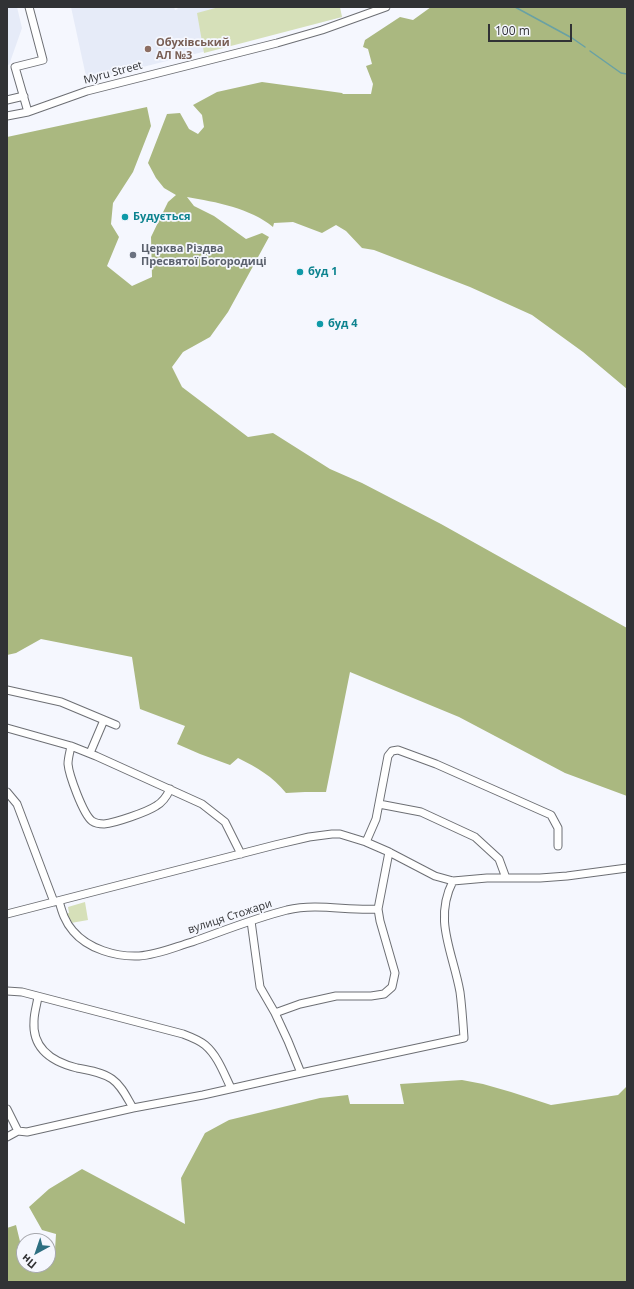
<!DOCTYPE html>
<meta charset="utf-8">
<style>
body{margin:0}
#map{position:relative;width:634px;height:1289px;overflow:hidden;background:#f5f7fe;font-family:"Open Sans",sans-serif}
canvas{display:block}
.frame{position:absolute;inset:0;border:8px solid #313235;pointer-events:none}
.north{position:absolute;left:16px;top:1233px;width:40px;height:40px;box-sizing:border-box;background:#f5f7fe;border:1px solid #a7a8ae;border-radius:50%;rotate:220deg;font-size:11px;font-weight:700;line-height:16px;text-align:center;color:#313235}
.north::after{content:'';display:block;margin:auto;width:14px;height:18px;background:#2d6f81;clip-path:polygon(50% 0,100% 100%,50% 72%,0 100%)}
.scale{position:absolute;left:488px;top:24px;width:84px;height:18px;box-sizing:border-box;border:2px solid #313235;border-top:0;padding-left:5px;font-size:12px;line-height:14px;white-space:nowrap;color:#313235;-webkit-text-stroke:3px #f5f7fe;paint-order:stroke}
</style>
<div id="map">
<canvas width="634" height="1289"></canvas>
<div class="frame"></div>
<div class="north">Пн</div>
<div class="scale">100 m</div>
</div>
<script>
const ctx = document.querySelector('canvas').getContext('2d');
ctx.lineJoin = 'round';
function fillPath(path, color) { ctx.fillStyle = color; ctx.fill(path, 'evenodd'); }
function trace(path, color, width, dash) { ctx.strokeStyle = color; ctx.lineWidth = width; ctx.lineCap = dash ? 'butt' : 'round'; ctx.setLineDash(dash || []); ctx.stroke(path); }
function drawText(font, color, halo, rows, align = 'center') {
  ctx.font = font + ' "Open Sans",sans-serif'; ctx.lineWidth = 3.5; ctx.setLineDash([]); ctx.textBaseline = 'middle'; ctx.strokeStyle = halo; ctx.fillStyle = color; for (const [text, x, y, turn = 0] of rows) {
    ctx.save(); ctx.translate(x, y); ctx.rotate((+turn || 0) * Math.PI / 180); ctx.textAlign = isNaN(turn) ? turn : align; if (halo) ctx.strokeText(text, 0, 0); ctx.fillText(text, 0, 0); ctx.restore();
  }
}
const built = new Path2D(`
 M7,7h10l5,21 -13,37 -2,-1z
 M71,7h103l1,3 3,-1 -2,-2h163l3,10 -255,64z`);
const green = new Path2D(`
 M219,7h121l2,10 -138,36 -7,-40z
 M85,902l3,18 -17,3 -6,-9 4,-1 -1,-6z`);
const forest = new Path2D(`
 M431,7h196v382l-44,-37 -51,-37 -62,-28 -96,-37 -12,-2 -16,-17 -10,-6 -14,8 -29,-11 -19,1 -1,4c-23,-19 -57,-25 -86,-30l7,9 20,10 32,23 16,-6 7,4 -41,75 -18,25 -27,15 -11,15 10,20 66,50 25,-4 57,36 32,14 79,41 186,104v168l-62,-23 -106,-56 -109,-45 -24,120h-21l-19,1c-14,-17 -28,-25 -48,-35l-8,7 -30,-11 -23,-10 8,-18 -45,-17 -8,-52 -91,-18 -25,14 -9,2v-518l140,-30 4,19 -18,46 -20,31 -2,21 8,13 -12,29 25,20 20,-9 -1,-40 17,-35 8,-7 -12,-7 -8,-10 -8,-15 19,-49 13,-1 9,16 9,5 6,-7 -2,-12 -9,-10 24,-13 45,-10 80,11 1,1h28l2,-10 -7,-18 6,-2 -4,-15 -5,-2 2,-7 35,-23 13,3z
 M462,1080l21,4 28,8 40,13 67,-10 9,-9v196h-620v-54l9,-3 8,33v7h24v-10l7,-5 1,-16 -14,-4 -13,-23 20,-18 33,-20 103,55 -4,-46 24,-45 24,-13 91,-22 28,-3 2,9h54l-4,-20z`);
const stream = new Path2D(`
 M515,7l57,31 13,9
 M590,51l31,22 6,1`);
const minor = new Path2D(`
 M7,100l17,-4
 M28,112l-13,-45 28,-7 -14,-53
 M7,116l21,-4 59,-21 190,-48 45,-13 64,-23
 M7,690l54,12 55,23
 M7,728l64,18 25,10 106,48 23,18 16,32
 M71,746c-1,6 -3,12 -3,18 1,11 15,50 24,57 3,2 8,3 12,3 11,-1 43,-12 52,-18 7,-4 11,-10 14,-17
 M90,753l14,-33
 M7,792l10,12 37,98
 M379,804l42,8 54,25 24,22 7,19
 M366,842l10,-23 12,-63 4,-5 6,-1 38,14 115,51 7,13v18
 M59,901c3,11 6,21 14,30 15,18 43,26 66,25 18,-1 36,-9 53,-14 31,-11 63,-24 95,-32 31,-7 60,1 91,-1l11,-57
 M7,914l268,-69 34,-8 23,-3h8l26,8 23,10 46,24 18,5 34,-3h53l27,-2 60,-8
 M251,921l9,66 15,26 13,28 13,32
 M7,991l15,1 161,42c8,3 16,6 22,11 13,11 19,29 26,43
 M38,997c-1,7 -4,16 -4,24 -2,28 19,41 43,47 11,2 25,4 35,11 10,7 15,19 21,29
 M275,1013l25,-9 36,-8h35l13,-2 8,-7 3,-14 -15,-52 -2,-12
 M7,1109l11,22 9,1 106,-24 70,-13 98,-22 163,-35c-1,-15 -2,-31 -4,-46 -7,-40 -27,-72 -7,-111
 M7,1137l11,-6`);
const markers = [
 [148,49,4,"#8d6e63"],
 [125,217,4,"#0f9aa8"],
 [133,255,4,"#6b7280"],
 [300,272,4,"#0f9aa8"],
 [320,324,4,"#0f9aa8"]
];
const educationNames = [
 ["Обухівський",156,43],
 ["АЛ №3",156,56]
];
const streetNames = [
 ["Myru Street",113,73,-15],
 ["вулиця Стожари",230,917,-18]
];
const cultureNames = [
 ["Будується",133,217],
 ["буд 1",308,272],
 ["буд 4",328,324]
];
const worshipNames = [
 ["Церква Різдва",141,249],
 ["Пресвятої Богородиці",141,262]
];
fillPath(built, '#e6ebf8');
fillPath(green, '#d6e0b9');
fillPath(forest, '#aab880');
trace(stream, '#69a1a4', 1.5);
trace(minor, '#6d6f74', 9);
trace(minor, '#fff', 7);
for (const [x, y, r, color] of markers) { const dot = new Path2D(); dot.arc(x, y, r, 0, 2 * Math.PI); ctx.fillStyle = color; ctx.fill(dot); trace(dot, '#f5f7fe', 1.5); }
drawText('bold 11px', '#785e54', '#f5f7fe', educationNames, 'left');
drawText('11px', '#313235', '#f5f7fe', streetNames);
drawText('bold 11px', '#0d838f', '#f5f7fe', cultureNames, 'left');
drawText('bold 11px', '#5b616d', '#f5f7fe', worshipNames, 'left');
</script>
